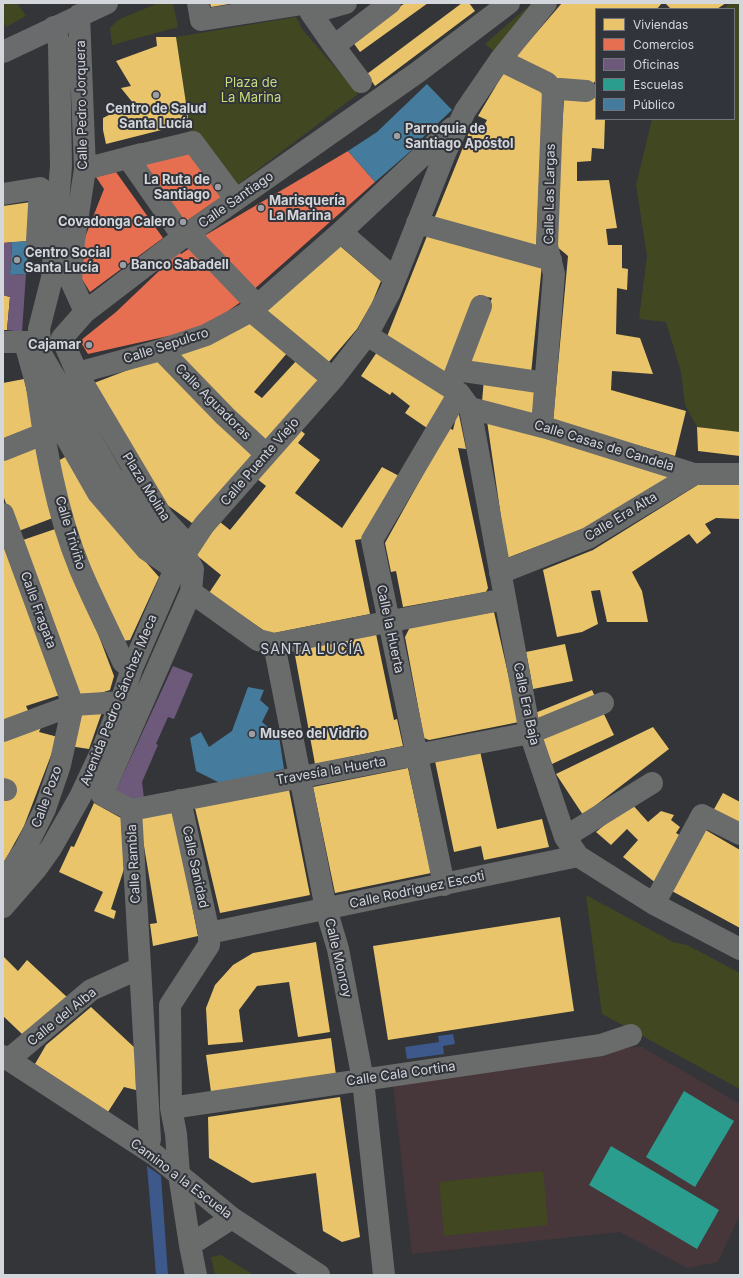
<!DOCTYPE html>
<meta charset="utf-8">
<style>
body{margin:0}
#map{position:relative;width:743px;height:1278px;overflow:hidden;background:#333539;font-family:Inter,sans-serif}
canvas{display:block}
.frame{position:absolute;inset:0;border:4px solid #d3d6da;pointer-events:none}
.legend{position:absolute;left:595px;top:8px;width:140px;height:112px;box-sizing:border-box;background:#31343b;border:1px solid #72757b;margin:0;padding:5px 7px;list-style:none;font-size:12px;color:#d3d6da}
.legend li{display:flex;align-items:center;gap:8px;height:20px}
.legend b{width:20px;border:1px solid #72757b}
</style>
<div id="map">
<canvas width="743" height="1278"></canvas>
<div class="frame"></div>
<ul class="legend">
<li><b style="height:11px;background:#e9c46a"></b>Viviendas</li>
<li><b style="height:11px;background:#e76f51"></b>Comercios</li>
<li><b style="height:11px;background:#6d597a"></b>Oficinas</li>
<li><b style="height:11px;background:#2a9d8f"></b>Escuelas</li>
<li><b style="height:11px;background:#457b9d"></b>Público</li>
</ul>
</div>
<script>
const ctx = document.querySelector('canvas').getContext('2d');
ctx.lineJoin = 'round';
function fillPath(path, color) { ctx.fillStyle = color; ctx.fill(path, 'evenodd'); }
function trace(path, color, width, dash) { ctx.strokeStyle = color; ctx.lineWidth = width; ctx.lineCap = dash ? 'butt' : 'round'; ctx.setLineDash(dash || []); ctx.stroke(path); }
function drawText(font, color, halo, rows, align = 'center') {
  ctx.font = font + ' Inter,sans-serif'; ctx.lineWidth = 4; ctx.setLineDash([]); ctx.textBaseline = 'middle'; ctx.strokeStyle = halo; ctx.fillStyle = color; for (const [text, x, y, turn = 0] of rows) {
    ctx.save(); ctx.translate(x, y); ctx.rotate((+turn || 0) * Math.PI / 180); ctx.textAlign = isNaN(turn) ? turn : align; if (halo) ctx.strokeText(text, 0, 0); ctx.fillText(text, 0, 0); ctx.restore();
  }
}
const education = new Path2D(`
 M634,1047h8l98,57v111l-22,47 -31,6 -67,-36 -208,22 -19,-171z`);
const green = new Path2D(`
 M3,3h14l9,13 -20,11 -3,-7z
 M158,3h15l5,24 -66,18 -2,-17 8,-8z
 M532,3l-37,49 -10,-8z
 M729,3h11v429l-43,-5 -12,-22 -4,-33 -15,-50 -27,-3 8,-63 -11,-71 16,-66h82v-110h-10z
 M296,17l6,12 56,65 -134,101 -34,-48 -1,-24 -13,-86z
 M586,895l87,47 14,3 53,28v116l-138,-75z
 M543,1171l5,54 -104,11 -5,-54z
 M221,1255l33,20h-39l-4,-18z`);
const water = new Path2D(`
 M453,1034l2,10 -12,2 1,8 -37,5 -2,-12 34,-5 -1,-6z
 M147,1166l14,10 7,99h-12z`);
const homes = new Path2D(`
 M210,3h19v1l-18,3z
 M405,3h23l-68,49 -8,-11z
 M462,3h7l6,8 -100,75 -8,-12z
 M562,3h100l-5,6h-61v71l-5,6 -30,-3 -49,-22z
 M665,3h61l-9,6h-46z
 M156,37h20l13,86 -83,21 -3,-14v-12l30,-15 -12,-15 10,-2 -15,-25 41,-15z
 M506,69l37,17 -7,167 -104,-29 40,-99 10,4 5,-9 -9,-4z
 M568,94l28,4v21h9l-1,30 -12,-1 -1,13 -14,1v19l32,-1 8,48 -11,1 2,16h14v23l6,1 -1,21 -10,-2 -1,46 24,4 13,36 -41,-3 -1,19 75,21 -11,45 -122,-35 15,-165 -13,-11 9,-147z
 M31,202l-2,39 -26,2v-37z
 M429,231l113,33 -11,110 -67,-7 28,-69 -13,-3 -33,81 -60,-37z
 M340,246l41,35 -9,22 -15,26 -30,35 -59,-48v-9z
 M3,295l7,2 -3,33h-4z
 M252,322l36,30 -34,40 8,6 35,-38 24,20 -57,65 -93,-91z
 M379,349l69,46 -21,33 -22,-15 5,-7 -18,-14 -2,3 -29,-19z
 M162,357l96,96 -66,70 -30,-22 -68,-118z
 M484,378l51,10 -2,28 -51,-14z
 M24,379l12,53 -33,14v-63z
 M458,410l8,39 -8,-1 30,140 -2,4 -83,15 -7,-36 -5,1 -6,-29 64,-115 4,2z
 M487,421l185,55 -84,51 -81,31z
 M697,427l43,5v24l-42,-5z
 M298,428l7,6 -7,9 22,17 -25,33 47,35 40,-61 19,10 -39,62 -7,1 15,74 -101,20 -60,-41 12,-18 -26,-21 25,-32 10,8 36,-44 -10,-8z
 M39,440l19,76 -42,16 -13,-37v-40z
 M67,456l26,46 66,75 -29,63 -8,1 -36,-75 -30,-104z
 M740,479v40l-24,-1 -11,6 6,9 -14,11 -8,-10 -57,38 10,19 6,31h-41l-7,-32 -9,1 7,33 -16,8 -25,5 -14,-67 50,-20 111,-69z
 M58,528l56,148 -4,14 -32,10 -58,-159z
 M3,545l60,149 -37,12 5,11 -28,9z
 M494,612l25,110 -90,18 -5,-2 -19,-101 5,-10z
 M376,634l18,86 3,-1 6,27 -88,18 -21,-114z
 M565,644l8,37 -40,8 -7,-37z
 M592,690l5,11 -59,23 -3,-11z
 M78,708l25,1 -14,40 -20,-3z
 M602,710l12,25 -62,29 -11,-28z
 M42,725l-3,7 19,5 -34,89 -21,38v-124z
 M653,727l16,22 -86,66 -27,-41z
 M480,751l17,78 45,-10 7,28 -65,13 -3,-14 -27,6 -19,-91z
 M408,768l23,105 -96,20 -22,-106z
 M289,790l21,105 -90,18 -25,-105z
 M723,793l17,9v23l-27,-14z
 M94,803l27,15 3,51 -13,40 5,2 -2,8 -20,-8 9,-19 -44,-20 12,-26 3,1z
 M631,803l17,19 13,-11 13,4 -3,5 9,7 -4,6 5,3 -24,48 -34,-27 15,-17 -11,-11 -16,16 -15,-13z
 M173,809l25,127 -45,10 -3,-22 7,-1 -18,-106z
 M704,829l36,21v78l-70,-38z
 M560,917l14,94 -186,29 -15,-94z
 M316,942l14,90 -32,5 -9,-55 -32,4 -18,24 4,32 -35,3 -2,-37 9,-23 18,-20 20,-12z
 M3,956l15,15 9,-11 41,38 -46,36 -19,-18z
 M91,1007l44,41 1,42 -12,-3 -16,25 -73,-48 11,-19z
 M331,1038l5,37 -125,17 -5,-37z
 M340,1097l20,140 -18,5 -19,-11 -7,-58 -64,10 -43,-25 -1,-41z`);
const shops = new Path2D(`
 M190,147l34,48 -49,34 -44,-62z
 M348,151l27,31 -124,110 -52,-53z
 M116,172l47,66 -73,54 -11,-18 3,-29 22,-56 -8,-12z
 M193,246l52,53 -41,29 -116,26 -8,-13 36,-29 63,-60 2,2z`);
const offices = new Path2D(`
 M12,242l-2,33 16,-1 -4,58 -15,-2 3,-33 -7,-2v-52z
 M173,666l20,8 -19,45 -6,-2 -12,27 2,1 -16,37 2,16 -15,2 -13,-10z`);
const schools = new Path2D(`
 M684,1091l50,30 -39,66 -49,-30z
 M611,1146l108,64 -22,39 -108,-64z`);
const public = new Path2D(`
 M427,84l25,26 -32,30 1,2 -46,40 -27,-31 29,-19z
 M29,241l-3,33 -16,1 2,-33z
 M248,687l16,3 -4,10 9,8 -7,14 17,14 5,33 -62,15 -26,-13 -6,-33 11,-6 8,15 23,-16z`);
const minor = new Path2D(`
 M198,3l3,17 108,-17
 M310,3l1,10 23,33 56,-43
 M311,13l35,-10
 M79,15l6,154 -11,72 -3,40 14,31
 M54,27l5,16 2,123 -9,112 -13,51 2,25 70,120 42,60 35,26 5,9 -2,23 -89,203 29,15
 M334,46l27,36
 M500,60l47,23 6,7 -6,156 7,28 -12,152
 M553,90l7,-1 26,2
 M85,169l57,-15
 M3,194l37,-6 -3,53
 M417,223l134,37
 M341,232l54,47
 M188,233l69,72
 M183,237l-55,-79 65,-16 43,58
 M251,311l82,68
 M367,335l92,58 11,15 60,325 35,104 13,19 76,48 86,45
 M62,338l23,-26 98,-75 235,-165 91,-69
 M62,338l15,35 86,145 26,28
 M3,342h38
 M25,343l12,43 61,107 49,57 28,19
 M161,350l64,66 41,38
 M457,370l88,13
 M77,373l84,-23 45,-15 45,-24 90,-79 111,-104
 M452,382l29,-76
 M37,386c8,61 19,125 43,183 13,31 29,62 43,93l9,6
 M470,408l77,20 147,46h46
 M3,450l40,-16
 M3,514l70,191 -13,60 -15,44 -20,40 -22,33
 M500,573l88,-35 106,-64
 M191,592l67,48 16,4 231,-45
 M274,644l52,265 12,40 25,131 21,195
 M3,731l70,-26 48,-3
 M3,789l3,1
 M180,800l29,133v12l-39,60 1,103 5,26 3,40 11,71 6,30
 M131,810l399,-77 73,-30
 M131,810l19,330
 M565,837l87,-54
 M444,885l-72,-345 87,-147
 M654,904l48,-89 38,19
 M3,907l33,-38 15,-21 29,-51 23,-49 18,-46 11,-34 43,-99 29,-44 129,-146 34,-44 23,-43 56,-141 19,-40 35,-51 46,-57
 M209,933l369,-77
 M3,1056l152,99 77,63 87,57
 M8,1060l83,-70 49,-22
 M171,1108l430,-63 30,-10
 M190,1245l42,-27`);
const major = new Path2D(`
 M3,52l104,-49`);
const markers = [
 [156,95,4,"#9b9ea2"],
 [397,136,4,"#9b9ea2"],
 [218,187,4,"#9b9ea2"],
 [261,208,4,"#9b9ea2"],
 [183,222,4,"#9b9ea2"],
 [17,260,4,"#9b9ea2"],
 [123,265,4,"#9b9ea2"],
 [89,345,4,"#9b9ea2"],
 [252,734,4,"#9b9ea2"]
];
const parkNames = [
 ["Plaza de",251,83],
 ["La Marina",251,98]
];
const streetNames = [
 ["Calle Pedro Jorquera",82,105,-91],
 ["Calle Las Largas",550,194,-89],
 ["Calle Santiago",236,200,-35],
 ["Calle Sepulcro",166,346,-18],
 ["Calle Aguadoras",213,402,45],
 ["Calle Casas de Candela",604,446,17],
 ["Calle Puente Viejo",260,462,-49],
 ["Plaza Molina",146,487,58],
 ["Calle Era Alta",621,517,-31],
 ["Calle Triviño",70,533,73],
 ["Calle Fragata",38,610,70],
 ["Calle la Huerta",390,629,78],
 ["Avenida Pedro Sánchez Meca",119,700,-68],
 ["Calle Era Baja",526,704,78],
 ["Travesía la Huerta",331,771,-10],
 ["Calle Pozo",47,797,-70],
 ["Calle Rambla",134,864,-93],
 ["Calle Sanidad",195,867,78],
 ["Calle Rodríguez Escoti",417,890,-12],
 ["Calle Monroy",338,958,77],
 ["Calle del Alba",62,1017,-39],
 ["Calle Cala Cortina",401,1074,-8],
 ["Camino a la Escuela",181,1179,37]
];
const poiNames = [
 ["Centro de Salud",156,109,"center"],
 ["Santa Lucía",156,124,"center"],
 ["Parroquia de",405,129],
 ["Santiago Apóstol",405,144],
 ["La Ruta de",210,180,"right"],
 ["Santiago",210,195,"right"],
 ["Marisquería",269,201],
 ["La Marina",269,216],
 ["Covadonga Calero",175,222,"right"],
 ["Centro Social",25,253],
 ["Santa Lucía",25,268],
 ["Banco Sabadell",131,265],
 ["Cajamar",81,345,"right"],
 ["Museo del Vidrio",260,734]
];
const neighbourhoodNames = [
 ["SANTA LUCÍA",312,650]
];
fillPath(education, '#47363a');
fillPath(green, '#414821');
fillPath(water, '#3d588a');
fillPath(homes, '#e9c46a');
fillPath(shops, '#e76f51');
fillPath(offices, '#6d597a');
fillPath(schools, '#2a9d8f');
fillPath(public, '#457b9d');
trace(minor, '#6a6b6b', 22);
trace(major, '#6a6b6c', 22);
for (const [x, y, r, color] of markers) { const dot = new Path2D(); dot.arc(x, y, r, 0, 2 * Math.PI); ctx.fillStyle = color; ctx.fill(dot); trace(dot, '#31343b', 1.5); }
drawText('13px', '#c9dc79', '#31343b', parkNames);
drawText('13px', '#d3d6da', '#31343b', streetNames);
drawText('bold 13px', '#d3d6da', '#31343b', poiNames, 'left');
ctx.letterSpacing = '1px';
drawText('14px', '#cfd4dd', '#31343b', neighbourhoodNames);
ctx.letterSpacing = '0px';
</script>
